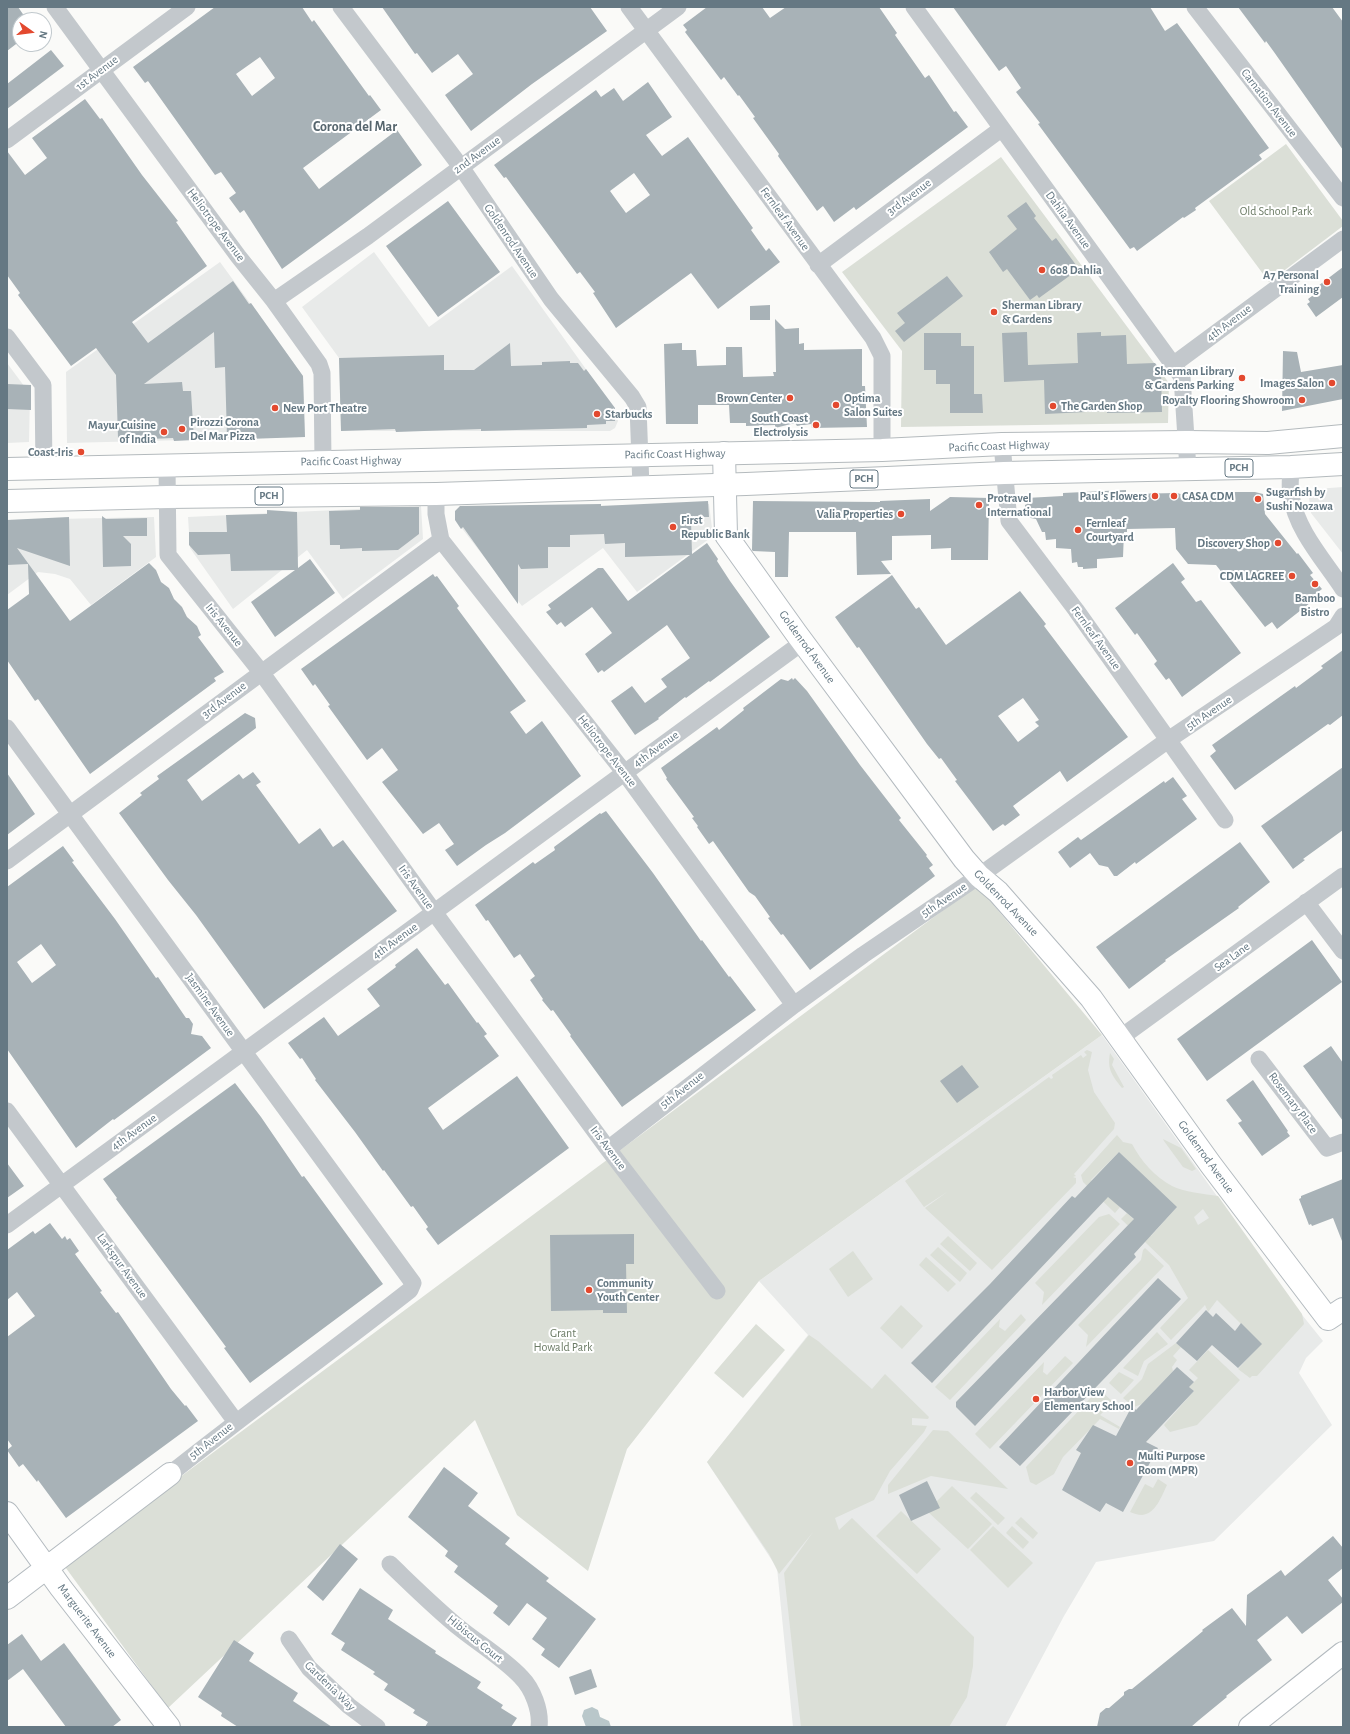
<!DOCTYPE html>
<meta charset="utf-8">
<style>
body{margin:0}
#map{position:relative;width:1350px;height:1734px;overflow:hidden;background:#fafaf8;font-family:"Alegreya Sans",sans-serif}
canvas{display:block}
.frame{position:absolute;inset:0;border:8px solid #657883;pointer-events:none}
.north{position:absolute;left:12px;top:12px;width:40px;height:40px;box-sizing:border-box;background:#fff;border:1px solid #c1c9cd;border-radius:50%;rotate:104deg;font-size:11px;font-weight:700;line-height:16px;text-align:center;color:#657883}
.north::after{content:'';display:block;margin:auto;width:14px;height:18px;background:#e3492f;clip-path:polygon(50% 0,100% 100%,50% 72%,0 100%)}
</style>
<div id="map">
<canvas width="1350" height="1734"></canvas>
<div class="frame"></div>
<div class="north">N</div>
</div>
<script>
const ctx = document.querySelector('canvas').getContext('2d');
ctx.lineJoin = 'round';
function fillPath(path, color) { ctx.fillStyle = color; ctx.fill(path, 'evenodd'); }
function trace(path, color, width, dash) { ctx.strokeStyle = color; ctx.lineWidth = width; ctx.lineCap = dash ? 'butt' : 'round'; ctx.setLineDash(dash || []); ctx.stroke(path); }
function drawText(font, color, halo, rows, align = 'center') {
  ctx.font = font + ' "Alegreya Sans",sans-serif'; ctx.lineWidth = 4; ctx.setLineDash([]); ctx.textBaseline = 'middle'; ctx.strokeStyle = halo; ctx.fillStyle = color; for (const [text, x, y, turn = 0] of rows) {
    ctx.save(); ctx.translate(x, y); ctx.rotate((+turn || 0) * Math.PI / 180); ctx.textAlign = isNaN(turn) ? turn : align; if (halo) ctx.strokeText(text, 0, 0); ctx.fillText(text, 0, 0); ctx.restore();
  }
}
const built = new Path2D(`
 M374,252l55,75 83,-61 104,145 2,10 -3,7 -5,3h-269l-2,-73 -37,-51z
 M220,262l83,114 2,61 -238,6 -1,-71z
 M7,363l23,31 -1,48 -22,1z
 M1343,487v67l-32,-41 -2,-15 7,-9z
 M709,504l4,32 -76,56 -34,-44 -81,58 -65,-84 3,-14z
 M421,506l2,33 -80,60 -36,-49 -74,59 -43,-61 -2,-31z
 M154,517l2,40 -65,48 -21,-26 -15,-5 -17,-2 -31,23v-75z
 M1102,1035l197,276 24,30 -17,17 -7,15 33,52 -118,116 -118,21 -32,54 -59,111h-212l-16,-159 -70,-106 101,-127 -49,-54z`);
const green = new Path2D(`
 M1286,144l57,77v5l-74,56 -60,-81z
 M1001,157l168,226 -1,40 -267,4 1,-76 -60,-79z
 M977,885l125,150 -343,246 -132,168 -39,122 -71,-56 -42,-95 -307,288 -105,-144z
 M1087,1050l5,2 -4,18 6,22 21,31 -1,6 -40,45 2,2 -3,1 3,1v5l-84,87 -67,-62 22,-16 -23,15 -19,-26 144,-104 2,2 2,-1 -1,-3 29,-20 2,3 4,-3 -3,-3z
 M1110,1053l4,6 -2,6 12,22 -2,1c-10,-13 -15,-18 -12,-35z
 M1117,1135l6,7 9,2c9,17 23,33 40,42 11,6 33,8 46,10l84,118 2,10 -47,52h-5l-2,2 -12,-9 23,-25 -44,-44 -9,12 -3,-7 -34,35 -11,-12 28,-30 -19,-33 -48,-46 6,-6 24,23 25,-28 -57,-56 -28,28 29,27 -5,6 -32,-31 -2,-7zM1203,1209l6,9 -11,7 -4,-8z
 M1163,1139l18,9 15,21 -4,2 -9,-4 -19,-26z
 M1109,1214l11,10 -78,81 2,-13 -9,-9 64,-66z
 M948,1236l29,27 -7,8 -30,-27z
 M938,1247l29,26 -7,9 -30,-27z
 M1145,1248l19,18 -78,81 2,-12 -10,-10 63,-65 2,-10z
 M853,1251l20,28 -25,18 -19,-28z
 M926,1257l30,27 -8,8 -29,-27z
 M901,1305l22,21 -21,23 -22,-21z
 M1021,1314l5,6 -76,80 -15,-13 65,-68 -1,8 6,4z
 M756,1324l29,26 -42,48 -29,-25z
 M1157,1332l11,12 -24,17 -6,15 -15,-8z
 M809,1335l9,6 54,48 13,-15 44,43 -1,2 -16,-1v7l15,1 -3,6 -34,39 -16,29 -39,18 4,12 13,-12 122,119 -1,29 -6,31 -18,30h-148l-17,-154 29,-41 -34,42 -10,-20 -62,-92z
 M1176,1343l5,4 -8,9 4,4 -5,7 1,4 -31,33 -8,3 -11,-9 19,-19 6,-15z
 M1208,1350l32,30 -43,45 -27,7 -6,-7 30,-34 -5,-4 9,-9 -9,-8z
 M1065,1356l8,7 -83,86 -15,-15 69,-72 -1,10 4,3z
 M1119,1372l15,8 -13,14 -12,-11z
 M1099,1389l14,13 -13,13 20,12 -1,2 -19,-10 -37,38 -9,17 -18,11 -6,-3 -4,-15z
 M933,1430l15,1 60,58 -77,-13 -43,18v-9z
 M1158,1479l9,6c-5,10 -11,29 -25,30 -4,0 -9,-2 -12,-3l15,-28 8,4z
 M952,1486l40,38 -24,25 -41,-38z
 M976,1492l29,26 -7,7 -28,-27z
 M901,1511l40,38 -24,25 -41,-38z
 M1021,1517l17,16 -5,6 -18,-16z
 M993,1526l40,37 -25,25 -38,-38z
 M1012,1526l17,16 -6,7 -17,-16z`);
const water = new Path2D(`
 M592,1707l6,3 2,7 9,4 2,6h-25l-4,-11 2,-6z`);
const building = new Path2D(`
 M7,7h11l9,13h-7v21l-13,10z
 M215,7h87l10,15 2,-2 55,76 1,-1 11,15 -78,58 16,21 78,-59 25,35 -73,55 -67,49 -38,-59 -4,3 -11,-15 7,-5 -15,-21 -6,3 -67,-94 -3,2 -12,-16zM260,57l15,21 -23,18 -16,-22z
 M382,7h208l17,24 -75,53 -61,47 -26,-36 28,-21 -15,-20 -26,19 -15,-20 -2,1z
 M707,7h55l8,11 16,-11h93l18,26 -2,2 30,43 4,-3 25,37 2,-1 12,16 -112,83 -2,-3 -20,15 -11,-16 -6,5 -39,-55 1,-2 -26,-36 2,-1 -16,-22 -1,1 -14,-19 -3,3 -36,-48 2,-2 -4,-5z
 M953,7h197l15,24 12,-8 92,125 -10,7 3,4 -67,49 1,2 -12,8 -1,-1 -46,34 -3,-4 -4,2 -92,-125 2,-1 -24,-31 5,-4 -15,-22 -7,5z
 M1238,7h94l11,15v128l-69,-98 -8,-11 -1,2z
 M51,50l13,16 -57,43v-25z
 M648,82l24,35 -26,18 16,21 26,-19 65,91 -2,2 15,21 3,-3 11,14 -62,47 -27,-36 -75,55 -23,-35 2,-1 -15,-20 -3,2 -71,-97 -2,1 -10,-13 102,-75 5,7 13,-9 9,13zM634,173l16,22 -24,18 -16,-22z
 M85,99l15,20 2,-1 40,57 36,46 -2,1 31,44 -75,56 16,21 85,-62 16,23 2,-1 52,73 2,61 -58,2v-2l-20,1 -2,-71 -10,1 -1,-36 -70,52 38,-2 1,9h8l3,49 -20,1 -1,-3 -24,1v-1h-31l-2,-63 -20,-27 -25,18 -53,-71 2,-2 -13,-18v-124l18,24 22,-17 -15,-20z
 M448,201l52,71 -62,45 -52,-71z
 M1026,202l10,14 -2,2 18,23 4,-3 23,31 -40,29 -2,-3 -7,5 -23,-31 -4,3 -14,-20 28,-23 -10,-13z
 M1343,267v30l-27,20 -9,-13 3,-2 -2,-3 12,-9 -2,-4z
 M947,276l16,20 -59,46 -9,-11 10,-8 -8,-10z
 M770,305v15h-20v-14z
 M775,319l10,10 14,-1v16l5,-1v7l58,-1v37h3l2,41 -55,1 -1,-4 -14,2 -2,-3 -20,5v-3l-29,1v-3h-16l-1,-18h-31v19h-32l-2,-80 18,-1v7h14l1,16 29,-1v-18h16l1,30 31,-1 -1,-4h3z
 M1027,332l1,33 50,-2 -1,-30 24,-1v4l25,-1 1,29 28,-1 6,8 1,41 -55,1v-2l-62,3 -1,-34 -40,2 -2,-49z
 M924,333h37v13h13v48h8l1,19h-33v-29h-14v-14h-12z
 M510,343l1,23 31,-1v-3l28,-1v2h8l6,8 2,-2 29,39v13h-9v3l-19,1v3l-106,3v-2l-85,3 -1,-3 -54,2 -2,-73 105,-3v15h30z
 M1283,351l14,1 4,20 42,-7v34l-61,12z
 M7,384l24,1v25l-24,-1z
 M1126,490v4l51,-1 14,4h11l14,-5h39l8,2 2,20 32,40 1,-1 15,20 -3,2 12,14 -9,7 2,3 -38,30 -5,-7 -7,5 -49,-62 -28,-1 -12,-15 -1,-21 -48,1v3h-3l-1,25 -26,2v9l-14,1v-2h-5l-1,-5 -5,1 -1,-14 -15,-1v-9l-10,1 -1,-8h-3l-6,-13 -11,-2v-12l2,-1 -1,-6 37,-2v-3z
 M950,497l39,1 -1,62h-37v-12l-20,1v-14l-39,1v24l-11,1 10,13 -34,1 -1,-43h-67l-1,45h-13v-25l-22,-1 -1,-1 1,-49 127,1v-1l50,-2v12z
 M708,501l1,16h-21l3,4 1,33 15,-11 11,16 -1,2 13,20 40,56 -60,45 -1,-1 -23,17 -1,-1 -27,21 1,1 -24,16 -24,-34 21,-15 13,17 22,-16 -6,-8 29,-21 -23,-33 -63,47 -2,-2 -4,3 -13,-19 27,-21 -20,-26 -27,20 -4,-5 -4,3 -11,-13 5,-3 -3,-4 50,-37h5l25,33 62,-46 -65,2v-14l-20,1 -1,-10 -34,1v12h-22v21l-27,1 -3,-5v40l-55,-77 -2,2 -6,-9v-9l5,-5 141,-2v2z
 M360,507h59v27l-21,16 -36,1v-3l-22,1v-4h-10l-1,-34 31,-1z
 M267,510l30,2 1,56 12,-9 25,34 -60,44 -24,-35 44,-32 -64,1 -1,-17 -32,1 -9,-10v-13h38l-1,-17 41,-1z
 M102,516l4,3 41,-1v18h-24l8,8v22l-28,1z
 M69,517l1,49 -53,-18 53,73 79,-58 7,7 5,12 8,6 5,11 8,8 5,10 10,9 4,9 -3,2 26,35 -10,6 2,3 -126,93 -52,-75 -3,2 -28,-41v-50l22,-16 -1,-30 -21,1v-45z
 M1173,563l12,16 -4,3 15,20 5,-2 40,53 -59,44 -13,-19 -3,2 -12,-16 3,-3 -20,-28 -2,2 -20,-27z
 M433,574l2,3 2,-1 22,30 -2,2 69,93 -16,11 16,22 16,-13 39,55 -76,57 -19,12 -29,21 -12,-16 9,-6 -15,-21 -16,11 -41,-52 16,-12 -16,-22 -15,12 -39,-54 2,-1 -15,-21 -2,2 -12,-17z
 M892,575l24,34 3,-2 27,38 74,-54 26,33 -2,2 84,111 -61,45 -7,-11 -47,35 7,9 -15,11 -2,-2 -10,7 -38,-50 2,-1 -16,-22 -2,1 -12,-15 -68,-97 -2,1 -22,-31zM1023,698l16,22 -4,2 4,4 -21,16 -20,-26z
 M1343,650v65l-13,10 -2,-1 -93,66 -25,-34 6,-5 -4,-6 83,-59 1,2 27,-20 -2,-2z
 M792,678l1,2 2,-2 12,13 53,74 41,53 -2,2 28,35 -1,1 7,9 -4,3 6,8 -125,94 -27,-36 -2,1 -13,-17 2,-1 -15,-21 -6,-4 -36,-51 -4,3 -12,-17 1,-1 -6,-8 2,-1 -28,-38 1,-1 -6,-10 56,-41 2,3 25,-20 -1,-2 38,-29 7,2z
 M245,713l10,5 1,10 -69,52 15,21 37,-27 4,5 10,-7 8,10 -5,3 43,59 21,-16 13,19 10,-7 54,71 -133,98 -68,-94 -28,-35 -49,-67 23,-18 -2,-2 19,-14 -2,-3z
 M1343,767v63l-40,29 2,1 -12,9 -32,-43z
 M7,773l28,41 -28,21z
 M1173,777l14,19 -5,3 15,20 -61,45 -1,-2 -18,14h-3l-6,-9 -9,-2 -9,-12 -20,15 -12,-16 20,-15 3,3 83,-59 1,2z
 M606,811l47,62 48,68 1,-1 27,37 1,-1 26,34 -134,97 -52,-71 1,-1 -18,-25 -2,1 -9,-11 1,-1 -13,-19 5,-4 -15,-22 -6,4 -26,-38 -2,1 -11,-16 58,-43 2,2 20,-14 -1,-3 46,-34 1,1z
 M1240,842l30,40 -32,25 1,1 -74,52 1,1 -37,28 -33,-42z
 M63,846l11,15 -2,1 43,57 41,59 2,-1 28,41h3l4,6 -2,10 11,2 9,12 -97,72 -1,-1 -37,29 -69,-99v-162zM41,944l15,21 -24,18 -15,-21z
 M1312,940l30,42 -135,99 -30,-42z
 M417,948l28,37 3,-2 29,40 1,-1 9,12 -3,2 15,20 -71,52 15,22 74,-54 52,72 -131,97 -12,-16 2,-2 -15,-21 -2,1 -27,-37 -1,1 -28,-39 -40,-52 1,-1 -14,-21 -2,1 -12,-16 36,-26 14,19 42,-30 -13,-17 29,-22 -1,-2z
 M1331,1046l12,17v58l-40,-55z
 M962,1065l17,22 -22,16 -17,-22z
 M1253,1080l35,51 -1,1 3,4 -28,20 -24,-33 4,-2 -16,-21z
 M235,1083l26,34 41,60 2,-1 79,108 -133,99 -26,-35 2,-1 -110,-148 1,-1 -14,-19z
 M1119,1152l58,55 -43,47 2,3 -161,169 -19,-19v-5l178,-183 -26,-22 -176,186 -21,-20 79,-79 82,-88 3,2z
 M7,1163l17,23 -17,12z
 M1343,1179v62h-1l-9,-23 -21,8 -1,-2 -2,1 -10,-26 2,-1v-2z
 M50,1223l12,16 3,-3 2,4 3,-2 9,13 -4,3 27,37 -2,1 16,21 2,-1 53,77 14,17 1,-1 12,16 -132,97 -28,-38 -1,2 -14,-18 -4,3 -12,-17 5,-4 -5,-7v-102l28,-21 -18,-24 -10,8v-50l26,-19 2,3z
 M634,1234v30h-8l1,49h-24v-3l-52,1 -1,-76z
 M1158,1278l23,21 -161,167 -21,-19z
 M1206,1310l7,7 3,-4 19,18 6,-8 21,21 -24,24 -26,-23 -15,16 -21,-18z
 M1177,1367l17,15 -5,5 5,4 -48,51 12,6 -35,64 -17,-9 -6,9 -38,-22 19,-37 -5,-3 17,-25 23,11 16,-30 4,4z
 M444,1467l34,26 -10,13 42,32 -5,6 44,34 -3,3 50,38 -37,49 -18,-13 4,-6 -13,-10 15,-21 -20,-15 -18,23 -16,-13 5,-7 -44,-34 4,-6 -13,-10 3,-5 -40,-34z
 M927,1481l13,27 -29,13 -12,-26z
 M1333,1536l10,12v20l-15,12 15,19v3l-41,32 -15,-18 -30,24 15,20 -46,36 1,1 -28,23 -8,7h-94l3,-14 6,-5h3l15,-13v-3l5,-3h3l59,-48 12,-10 -1,-1 30,-22 14,18 1,-31 34,-25 4,6z
 M340,1544l18,15 -35,42 -16,-14z
 M360,1588l33,22 -5,9 48,32 -1,2 46,29 -4,6 26,17 -2,3 16,10 -6,9h-86l3,-5 -15,-9 2,-3 -31,-20 4,-6 -15,-10 2,-2 -34,-22 4,-7 -14,-9z
 M22,1634l19,27 23,-18 57,77 -9,7h-46l-43,-58 -16,12v-36z
 M234,1640l20,13 -5,8 49,32 -5,8 39,26h-94l-17,-11 1,-3 -24,-16z
 M591,1669l6,18 -22,8 -6,-18z`);
const street = new Path2D(`
 M55,7l183,249 36,45 45,63 3,9 1,89
 M341,7l120,160 90,132 81,98 6,10 3,80
 M629,7l244,331 9,18v94
 M914,7l268,370 6,92
 M1195,7l148,191
 M7,140l180,-133
 M818,265l183,-136
 M274,301l94,-65 310,-229
 M7,337l36,48 1,84
 M1174,364l169,-125
 M1002,444l7,77 67,89 149,210
 M167,465l1,90 93,117 173,240 174,237 109,142
 M1291,467c0,9 -2,19 0,28 5,35 33,65 52,94
 M436,494v20l5,26 183,232 170,233
 M7,728l406,555 -3,7c-79,62 -161,121 -240,184
 M7,861l434,-321
 M1306,902l37,49
 M1120,1038l223,-162
 M1259,1059l68,89 16,-6
 M7,1111l229,311
 M608,1149l186,-144 69,-50 116,-79 189,-136 168,-113 7,-11
 M7,1225l796,-583
 M390,1564c23,22 46,45 72,66 19,15 42,29 59,47 12,12 20,34 18,50
 M289,1639l20,29 40,38 28,21`);
const secondary = new Path2D(`
 M724,453l2,82 70,98 168,226 15,17 19,16 93,106 120,167 117,154 15,-10
 M7,1513l54,75 108,139
 M7,1598l163,-124
 M1250,1727l93,-74`);
const highway = new Path2D(`
 M7,469l875,-19 120,-6 185,-2 81,1 75,-7
 M7,501l160,-4 269,-3 310,-10 258,-11 287,-6 52,-3`);
const markers = [
 [1042,270,4,"#e3492f"],
 [1327,282,4,"#e3492f"],
 [994,312,4,"#e3492f"],
 [1242,378,4,"#e3492f"],
 [1332,383,4,"#e3492f"],
 [790,398,4,"#e3492f"],
 [1302,400,4,"#e3492f"],
 [836,405,4,"#e3492f"],
 [1053,406,4,"#e3492f"],
 [275,408,4,"#e3492f"],
 [597,414,4,"#e3492f"],
 [816,425,4,"#e3492f"],
 [182,429,4,"#e3492f"],
 [164,432,4,"#e3492f"],
 [81,452,4,"#e3492f"],
 [1155,496,4,"#e3492f"],
 [1174,496,4,"#e3492f"],
 [1258,499,4,"#e3492f"],
 [979,505,4,"#e3492f"],
 [901,514,4,"#e3492f"],
 [673,527,4,"#e3492f"],
 [1078,530,4,"#e3492f"],
 [1278,543,4,"#e3492f"],
 [1292,576,4,"#e3492f"],
 [1315,584,4,"#e3492f"],
 [589,1290,4,"#e3492f"],
 [1036,1399,4,"#e3492f"],
 [1130,1463,4,"#e3492f"]
];
const shields = [
 [1239,468,28],
 [864,479,28],
 [269,496,28]
];
const shieldNames = [
 ["PCH",1239,468],
 ["PCH",864,479],
 ["PCH",269,496]
];
const streetNames = [
 ["1st Avenue",97,73,-37],
 ["Carnation Avenue",1269,103,52],
 ["2nd Avenue",477,155,-36],
 ["3rd Avenue",909,197,-37],
 ["Fernleaf Avenue",785,219,54],
 ["Dahlia Avenue",1068,220,54],
 ["Heliotrope Avenue",216,225,53],
 ["Goldenrod Avenue",511,241,56],
 ["4th Avenue",1229,323,-37],
 ["Pacific Coast Highway",999,446,-2],
 ["Pacific Coast Highway",675,454,-1],
 ["Pacific Coast Highway",351,461,-1],
 ["Iris Avenue",224,625,51],
 ["Fernleaf Avenue",1096,638,54],
 ["Goldenrod Avenue",807,647,54],
 ["3rd Avenue",224,700,-37],
 ["5th Avenue",1209,713,-34],
 ["4th Avenue",656,749,-36],
 ["Heliotrope Avenue",607,751,52],
 ["Iris Avenue",416,887,54],
 ["5th Avenue",944,900,-34],
 ["Goldenrod Avenue",1006,903,46],
 ["4th Avenue",395,941,-36],
 ["Sea Lane",1232,957,-36],
 ["Jasmine Avenue",210,1005,54],
 ["5th Avenue",682,1090,-38],
 ["Rosemary Place",1293,1103,53],
 ["4th Avenue",134,1132,-36],
 ["Iris Avenue",608,1148,53],
 ["Goldenrod Avenue",1206,1157,54],
 ["Larkspur Avenue",122,1266,54],
 ["5th Avenue",211,1441,-38],
 ["Marguerite Avenue",87,1621,53],
 ["Hibiscus Court",475,1639,39],
 ["Gardenia Way",330,1686,44]
];
const parkNames = [
 ["Old School Park",1276,211],
 ["Grant",563,1333],
 ["Howald Park",563,1347]
];
const poiNames = [
 ["608 Dahlia",1050,270],
 ["A7 Personal",1319,275,"right"],
 ["Training",1319,289,"right"],
 ["Sherman Library",1002,305],
 ["& Gardens",1002,319],
 ["Sherman Library",1234,371,"right"],
 ["& Gardens Parking",1234,385,"right"],
 ["Images Salon",1324,383,"right"],
 ["Brown Center",782,398,"right"],
 ["Optima",844,398],
 ["Salon Suites",844,412],
 ["Royalty Flooring Showroom",1294,400,"right"],
 ["The Garden Shop",1061,406],
 ["New Port Theatre",283,408],
 ["Starbucks",605,414],
 ["South Coast",808,418,"right"],
 ["Electrolysis",808,432,"right"],
 ["Pirozzi Corona",190,422],
 ["Del Mar Pizza",190,436],
 ["Mayur Cuisine",156,425,"right"],
 ["of India",156,439,"right"],
 ["Coast-Iris",73,452,"right"],
 ["Sugarfish by",1266,492],
 ["Sushi Nozawa",1266,506],
 ["Paul’s Flowers",1147,496,"right"],
 ["CASA CDM",1182,496],
 ["Protravel",987,498],
 ["International",987,512],
 ["Valia Properties",893,514,"right"],
 ["First",681,520],
 ["Republic Bank",681,534],
 ["Fernleaf",1086,523],
 ["Courtyard",1086,537],
 ["Discovery Shop",1270,543,"right"],
 ["CDM LAGREE",1284,576,"right"],
 ["Bamboo",1315,598,"center"],
 ["Bistro",1315,612,"center"],
 ["Community",597,1283],
 ["Youth Center",597,1297],
 ["Harbor View",1044,1392],
 ["Elementary School",1044,1406],
 ["Multi Purpose",1138,1456],
 ["Room (MPR)",1138,1470]
];
const quarterNames = [
 ["Corona del Mar",355,127]
];
fillPath(built, '#e8eae9');
fillPath(green, '#dbdfd7');
fillPath(water, '#b9c7ca');
fillPath(building, '#a8b2b7');
trace(secondary, '#b3babf', 24);
trace(highway, '#b4babd', 24);
trace(street, '#c3c8cc', 17);
trace(secondary, '#fff', 22);
trace(highway, '#fff', 22);
for (const [x, y, r, color] of markers) { const dot = new Path2D(); dot.arc(x, y, r, 0, 2 * Math.PI); ctx.fillStyle = color; ctx.fill(dot); trace(dot, '#fff', 1.5); }
for (const [x, y, w] of shields) { const box = new Path2D(); box.roundRect(x - w / 2, y - 9, w, 18, 3); ctx.fillStyle = '#fff'; ctx.fill(box); trace(box, '#657883', 1); }
drawText('bold 11px', '#657883', null, shieldNames);
drawText('12px', '#657883', '#fff', streetNames);
drawText('12px', '#6a7a64', '#fff', parkNames);
drawText('bold 12px', '#657883', '#fff', poiNames, 'left');
drawText('bold 14px', '#57666e', '#fff', quarterNames);
</script>
